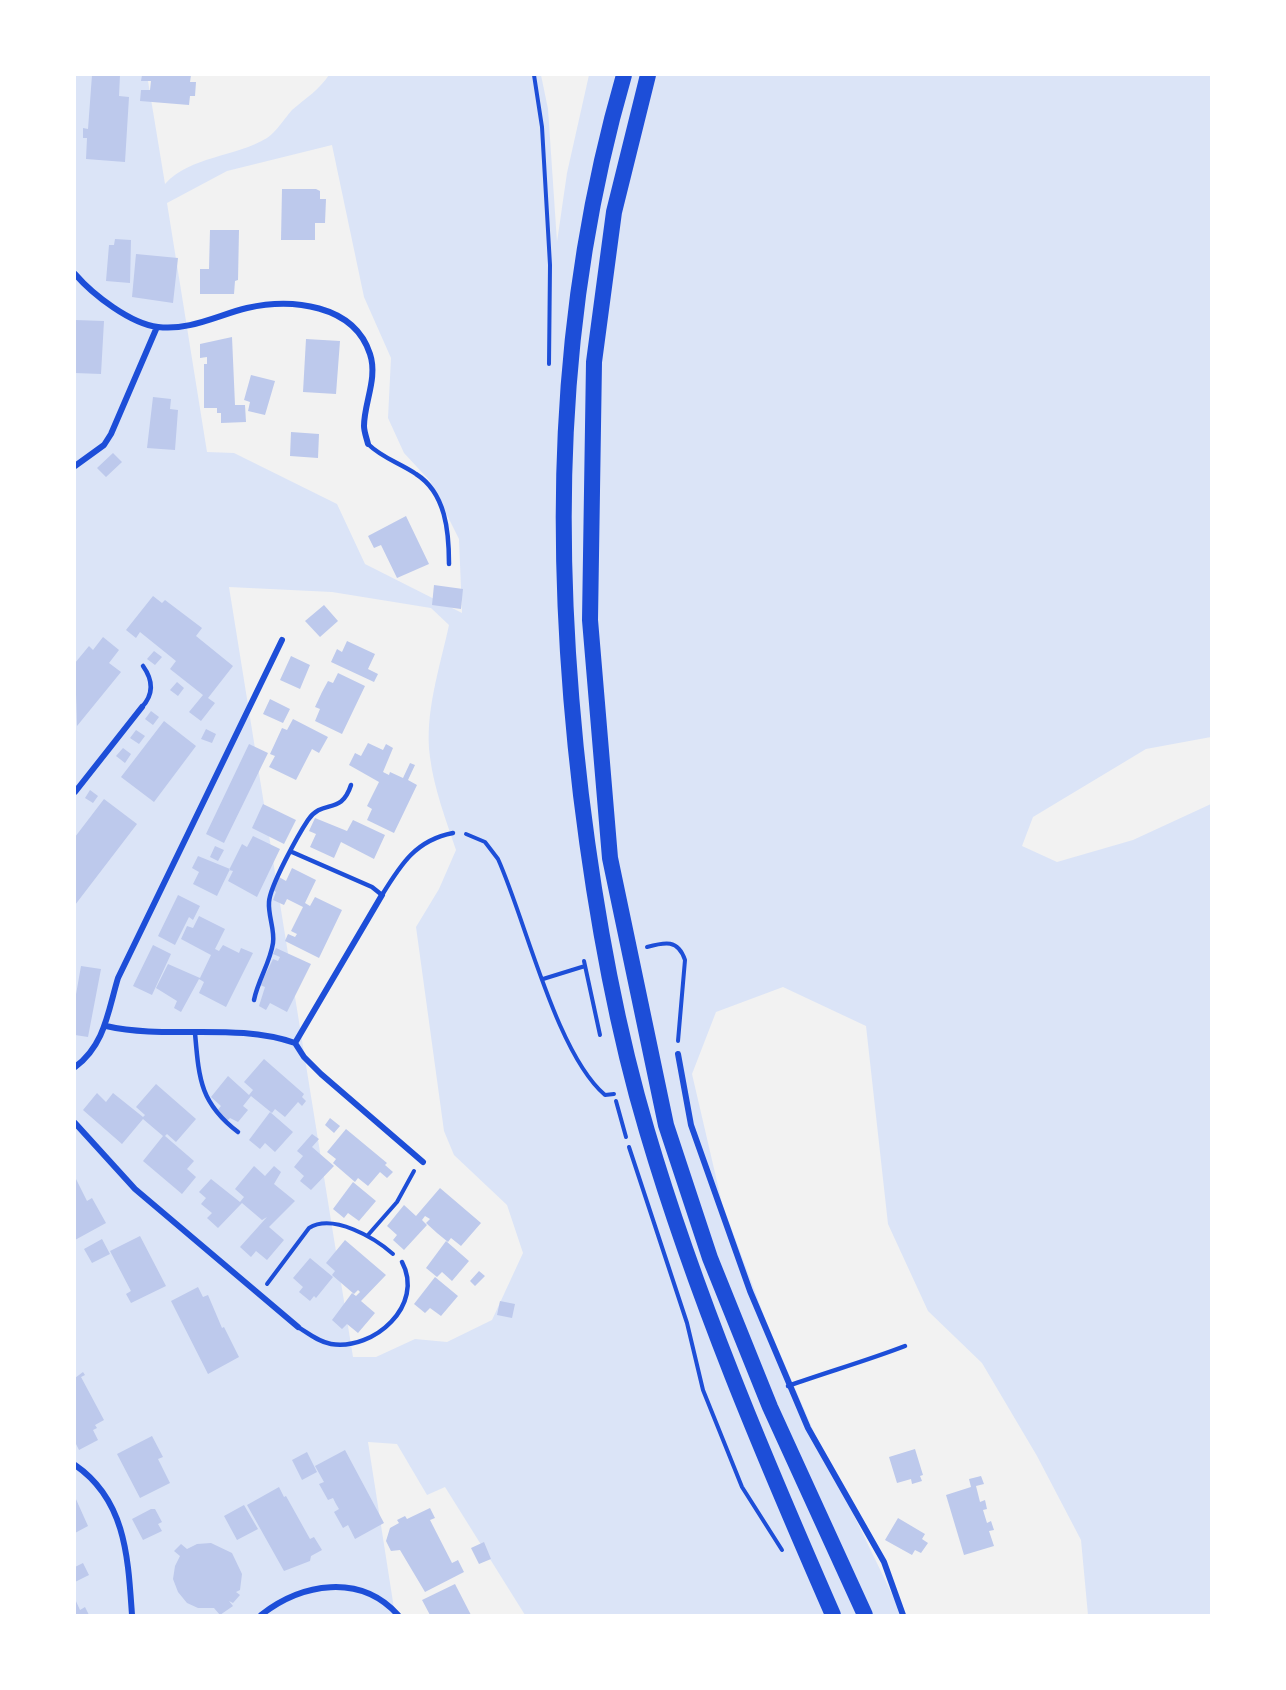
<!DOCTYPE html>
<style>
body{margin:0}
#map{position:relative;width:1286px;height:1690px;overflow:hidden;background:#f2f2f2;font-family:"PT Sans Narrow",sans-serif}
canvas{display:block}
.frame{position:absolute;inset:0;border:76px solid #fff;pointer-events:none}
</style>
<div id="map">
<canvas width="1286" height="1690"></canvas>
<div class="frame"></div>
</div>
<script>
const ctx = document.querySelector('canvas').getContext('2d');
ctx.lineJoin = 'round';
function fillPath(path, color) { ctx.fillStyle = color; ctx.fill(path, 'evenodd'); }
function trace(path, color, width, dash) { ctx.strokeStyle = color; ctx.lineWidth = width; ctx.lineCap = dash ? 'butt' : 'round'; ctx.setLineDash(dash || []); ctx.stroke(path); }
const green = new Path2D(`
 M75,75h72l18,109c25,-28 71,-27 102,-46 10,-7 17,-19 25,-28 14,-12 27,-20 37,-35h212l7,34 9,133 10,-69 22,-98h622v662l-65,12 -113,68 -11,29 35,16 76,-22 78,-36v811h-123l-7,-75 -44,-84 -55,-93 -54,-52 -40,-87 -22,-198 -83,-39 -67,25 -24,62 30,129 44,118 51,118 85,176h-377l-80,-128 -18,8 -30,-51 -29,-2 27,173h-320zM332,145l32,152 27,61 -3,60 16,35 26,28 29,58 3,74 -97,-49 -28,-60 -103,-51 -27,-1 -40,-249 60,-32zM229,587l103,5 99,16 18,17c-9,42 -25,89 -19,132 4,32 16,63 26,93l-17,39 -23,38 28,204 10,24 53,50 16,48 -31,67 -45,22 -32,-3 -39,18h-23z`);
const building = new Path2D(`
 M92,75h28l-1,21 10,1 -4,65 -39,-3 1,-21h-4v-10l5,1z
 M142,75h49l-1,7h6l-1,14h-5l-1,9 -49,-4 1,-11h9l1,-9h-10z
 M282,189h34l4,2v8h6l-1,24h-10v17h-34z
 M210,230h29l-1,50 -3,1 -1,13h-34v-25h9z
 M115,239l16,1 -1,43 -24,-2 3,-36h5z
 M136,254l42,4 -5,45 -41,-6z
 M75,320l29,1 -3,53 -26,-1z
 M232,337l3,68h10l1,17 -25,1v-10h-4v-5h-13v-44h3v-7l-7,1v-14z
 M306,339l34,2 -4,53 -33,-2z
 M251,375l24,6 -10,34 -17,-4 2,-9 -6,-2z
 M153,397l18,2 -1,10 8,1 -3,40 -28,-2z
 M291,432l28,2 -1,24 -28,-2z
 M113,453l9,9 -16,15 -9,-9z
 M406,516l23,48 -32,14 -16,-33 -7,3 -6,-12z
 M434,585l29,4 -2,20 -29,-4z
 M153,596l9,7 3,-3 37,28 -6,8 37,30 -25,32 7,5 -14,18 -12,-9 14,-17 -33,-26 6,-8 -36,-29 -4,6 -10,-8z
 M324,605l14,16 -18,16 -15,-16z
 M103,637l16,13 -10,13 12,9 -44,54 -2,-63 14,-17 4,4z
 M347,641l28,13 -7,15 10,5 -4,8 -43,-20 6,-13 5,3z
 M154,651l8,6 -7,8 -8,-6z
 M291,656l19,9 -10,24 -20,-9z
 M338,673l27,13 -23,48 -27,-13 5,-12 -5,-2 7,-15 6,-11 5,2z
 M177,682l7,6 -6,8 -8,-6z
 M270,699l20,10 -7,14 -20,-9z
 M151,711l8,6 -6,8 -8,-6z
 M293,719l35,18 -9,16 -7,-4 -16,31 -27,-13 6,-11 -5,-2 12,-26 5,2z
 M164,721l32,25 -42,56 -33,-25z
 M206,729l10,5 -4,9 -11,-4z
 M136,730l9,6 -6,8 -9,-6z
 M368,743l15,7 3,-6 7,4 -10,24 6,3 1,-3 13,6 7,-15 5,2 -7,15 9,5 -23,48 -27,-13 5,-11 -5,-3 12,-24 -30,-17 6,-12 6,3z
 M249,744l19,9 -44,90 -18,-9z
 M123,748l8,6 -6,9 -9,-7z
 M90,790l8,6 -5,7 -8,-5z
 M104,799l33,25 -62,81v-68z
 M263,804l33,16 -12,24 -32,-16z
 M315,818l32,13 6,-11 32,15 -11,24 -33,-17 -7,16 -24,-11 6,-13 -7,-3z
 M253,836l27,13 -23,48 -29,-16 5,-10 -4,-1 13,-26 5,3z
 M215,846l9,4 -6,11 -8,-4z
 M198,856l32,13 -13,27 -24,-12 6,-12 -7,-4z
 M292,868l24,12 -11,23 5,3 5,-9 27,13 -23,48 -34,-17 3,-7 7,3 2,-3 -6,-3 12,-24 -16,-8 -3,6 -11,-5 3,-8 -3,-2 6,-13 7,4z
 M178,895l22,11 -7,14 -4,-3 -14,28 -17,-9z
 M199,916l26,13 -10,20 4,2 4,-6 16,8 2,-5 12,5 -27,54 -27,-14 5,-11 -5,-3 -18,33 -7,-4 3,-7 -21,-13 12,-24 32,14 11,-23 -30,-16 6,-13 6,2z
 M153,945l18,9 -19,41 -19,-9z
 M276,948l35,16 -24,48 -17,-9 -4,7 -7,-4 6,-19 -5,-2 13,-26 5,2 2,-4 -7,-3z
 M81,966l20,3 -13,68 -13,-2v-35z
 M264,1059l40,35 -2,3 4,4 -4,5 -4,-4 -13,15 -10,-8 -3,4 -21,-17 -8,10 5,4 -10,12 -8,-4 -3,3 -11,-9 5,-6 -10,-9 17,-21 21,19 4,-5 -9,-8z
 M156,1084l40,35 -20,23 -9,-8 -2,2 29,25 -7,8 9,8 -14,17 -39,-33 20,-25 -20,-17 -21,25 -39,-34 14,-17 9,9 7,-9 30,24 2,-2 -9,-8z
 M270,1112l23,20 -18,20 -10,-9 -5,6 -11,-9z
 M330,1118l10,8 -6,7 -9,-8z
 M346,1129l41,34 -2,2 8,7 -6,6 -7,-6 -12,14 -10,-8 -3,4 -22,-19 3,-4 -9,-7z
 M312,1134l7,5 -7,8 22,19 -23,24 -11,-9 4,-5 -10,-9 9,-11 -6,-5z
 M254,1166l11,10 9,-10 7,6 -7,12 21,17 -26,26 15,13 -17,20 -11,-9 -5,6 -11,-10 27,-30 -5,3 -20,-17 -24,25 -11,-10 5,-5 -11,-9 5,-6 -7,-6 12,-13 29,23 4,-5 -9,-8z
 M75,1177l12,24 5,-3 14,25 -31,17z
 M353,1182l23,19 -17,20 -11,-8 -4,5 -11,-9z
 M440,1188l41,35 -20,23 -10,-8 -3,4 -11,-9 -11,-10 4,-4 -5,-3 -3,4 5,5 -23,25 -11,-10 4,-5 -10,-9 17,-21 12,11z
 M140,1236l26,50 -35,17 -5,-9 5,-3 -21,-40z
 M102,1239l8,15 -18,9 -8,-14z
 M345,1240l41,35 -25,26 14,12 -17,20 -11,-9 -5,5 -10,-9 20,-27 4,3 4,-4 -2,-2 -4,4 -22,-19 3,-4 -9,-8z
 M446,1241l23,20 -17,20 -10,-9 -5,5 -11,-9z
 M310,1258l23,19 -17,21 -2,-2 -4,5 -11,-9 4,-5 -10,-9z
 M479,1271l6,5 -10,10 -5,-5z
 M435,1277l23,19 -17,20 -11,-8 -5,5 -11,-9z
 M198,1287l5,10 5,-2 14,33 2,-1 15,30 -31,17 -37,-73z
 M500,1301l15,3 -3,14 -15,-3z
 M83,1372l2,3 -4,2 23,43 -9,5 2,3 -4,2 5,10 -19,10 -4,-8v-64z
 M152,1436l11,21 -5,2 12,24 -30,15 -23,-44z
 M915,1449l8,26 -3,1 2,5 -10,3 -1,-5 -14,4 -8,-26z
 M345,1450l39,73 -29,16 -7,-14 -5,3 -9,-16 5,-3 -3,-5 -3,-6 -5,2 -9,-16 5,-2 -9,-16z
 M307,1452l10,20 -15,8 -10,-20z
 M981,1476l3,8 -8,2 4,16 5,-2 2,9 -4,1 4,13 4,-2 3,9 -5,1 5,15 -30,9 -18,-60 25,-8 -2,-8z
 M279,1487l5,10 2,-1 24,43 4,-2 8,13 -11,6 -1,5 -26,10 -37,-66z
 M75,1497l13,29 -13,7z
 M244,1505l14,24 -21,11 -13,-24z
 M430,1508l5,10 -5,2 22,43 6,-3 6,12 -39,20 -25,-42 -9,1 -5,-10 4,-13 9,-5 -2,-3 8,-4 2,3z
 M151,1509h4l7,13 -4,2 4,7 -19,9 -11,-21z
 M898,1518l27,16 -3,5 6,4 -7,10 -6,-3 -3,5 -27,-15z
 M484,1542l7,17 -12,5 -8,-16z
 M211,1543l21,10 10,21 -2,16 -4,2 4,3 -7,8 -4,-2 4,5 -13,9 -6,-7h-16l-11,-5 -9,-11 -5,-13 2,-13 5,-10 -6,-5 7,-7 6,5 10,-5z
 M83,1563l6,12 -14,7v-15z
 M455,1584l16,31h-41l-8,-15z
 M75,1599l5,11 5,-3 4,8h-14z`);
const path = new Path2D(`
 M534,75l8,52 8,138 -1,99
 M466,834l19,8 13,17c28,62 58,194 107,236l9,-1
 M647,947c18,-5 31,-8 38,13l-7,81
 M584,961l16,74
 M543,979l42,-13
 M616,1101l10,36
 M629,1147l58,176 16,67 39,97 40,63
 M368,1235l29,-33 17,-31
 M267,1284l42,-56c24,-15 66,10 84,26`);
const service = new Path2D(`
 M368,444c14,14 32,19 48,30 30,19 33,58 33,90
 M142,707c12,-13 11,-27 1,-41
 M292,852l80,35 10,8c19,-31 34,-55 71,-62
 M254,1000c4,-20 16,-37 19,-57 2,-13 -5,-27 -4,-41 1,-16 29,-67 39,-82 15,-22 33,-4 43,-35
 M195,1033c4,46 5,70 43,99
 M298,1327c11,7 21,15 33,17 43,7 94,-39 71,-82
 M788,1386c39,-14 78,-25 117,-40`);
const minor = new Path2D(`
 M75,274c18,21 56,50 83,53 31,4 60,-12 89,-19 44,-10 107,-4 123,46 8,24 -6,49 -6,72 0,6 3,13 4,18
 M75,466l29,-21 7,-11 46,-107
 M75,792l67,-85
 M106,1026c62,14 128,-4 189,17l9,14 17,17 102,88
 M295,1043l87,-148
 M678,1054l13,71 59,166 58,137 76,134 19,53
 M75,1067c30,-22 33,-56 43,-89l164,-338
 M75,1123l60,66 163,138
 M75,1465c51,35 53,93 57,150
 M261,1615c41,-32 99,-42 137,0`);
const trunk = new Path2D(`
 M624,75c-69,238 -72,475 -43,720 14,114 33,225 66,336 49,166 117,326 186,484
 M648,75l-34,137 -20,150 -4,258 20,238 56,267 44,133 60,149 95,208`);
fillPath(green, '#dbe4f7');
fillPath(building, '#bdc9ec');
trace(path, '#1d4ed8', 4);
trace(service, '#1d4ed8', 4.5);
trace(minor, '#1d4ed8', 6);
trace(trunk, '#1d4ed8', 16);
</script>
